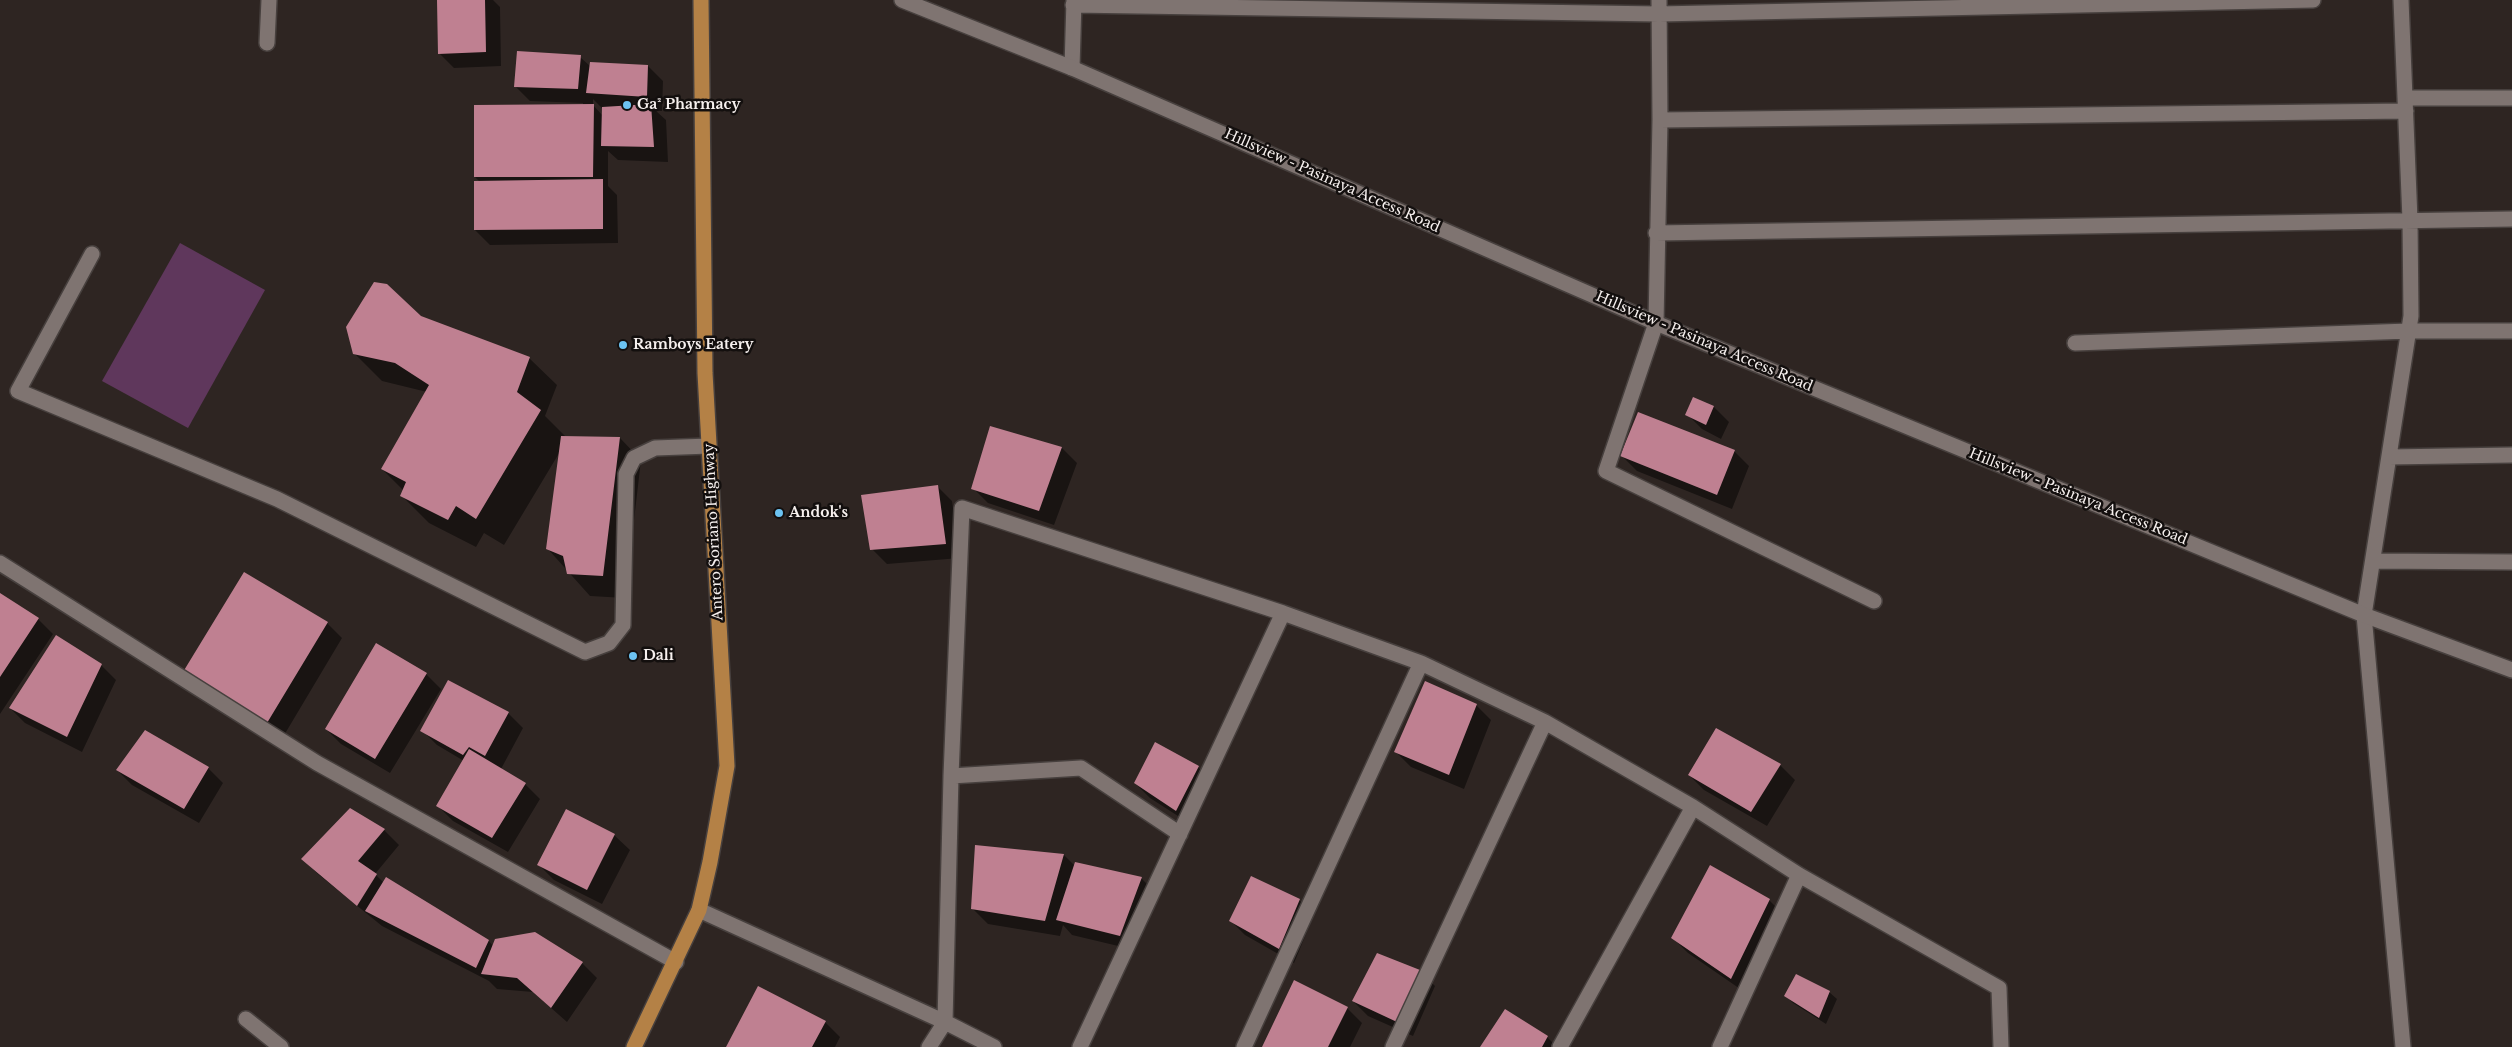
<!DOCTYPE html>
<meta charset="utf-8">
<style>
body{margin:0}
canvas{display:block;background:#2e2522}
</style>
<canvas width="2512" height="1047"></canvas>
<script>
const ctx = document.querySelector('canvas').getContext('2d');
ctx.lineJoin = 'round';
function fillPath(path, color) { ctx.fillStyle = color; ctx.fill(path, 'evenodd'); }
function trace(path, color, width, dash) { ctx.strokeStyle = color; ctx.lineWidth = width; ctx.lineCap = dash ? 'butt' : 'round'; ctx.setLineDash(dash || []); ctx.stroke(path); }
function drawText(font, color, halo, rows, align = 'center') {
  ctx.font = font + ' "Libre Baskerville",serif'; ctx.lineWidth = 5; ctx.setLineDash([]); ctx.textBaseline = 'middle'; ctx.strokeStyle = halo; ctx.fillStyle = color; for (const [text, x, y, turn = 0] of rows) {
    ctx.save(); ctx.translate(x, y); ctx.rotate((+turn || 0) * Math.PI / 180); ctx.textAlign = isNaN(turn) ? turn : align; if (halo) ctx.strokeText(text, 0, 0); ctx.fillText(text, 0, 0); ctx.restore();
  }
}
const water = new Path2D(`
 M180,243l85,47 -77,138 -86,-47z`);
const shadow = new Path2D(`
 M438,0h55l7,7 1,59 -47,2 -15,-15z
 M580,57l10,9h58l15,15 -1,30h-6l10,9 2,42 -50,-2 -10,-9v35l9,9 1,48 -128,2 -15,-15 5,-48 -5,-5 108,-71v-3l-53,-2 -15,-15zM593,99l9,9 1,8 -10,-11z
 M421,317l108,41 28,27 -12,31 21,21 54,1 21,22 -16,138 -35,-2 -43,-48 14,-98 -57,95 -20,-12 -8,14 -47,-24 -27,-27 2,-5 -22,-22 45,-77 -45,-11 -28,-28z
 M1693,399l21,8 15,15 -8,17 -19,-10 -15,-15z
 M991,427l71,21 15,15 -23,62 -66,-22 -15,-15z
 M1734,451l15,15 -17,43 -95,-38 -15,-15z
 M937,486l15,15 8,57 -73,6 -15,-15z
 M0,595l38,24 15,15 -53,80z
 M327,623l15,15 -59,99 -84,-50z
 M101,665l15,15 -34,72 -57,-29 -15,-15z
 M426,674l15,15 -51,84 -49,-29 -15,-15z
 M1476,705l15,15 -27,69 -53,-22 -15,-15z
 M508,713l15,15 -22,41 24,15 15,15 -32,53 -55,-31 -15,-15 26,-45 -27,-16 -15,-15z
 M1780,765l15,15 -28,46 -63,-36 -15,-15z
 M1198,767l15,15 -21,43 -42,-27 -15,-15z
 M208,768l15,15 -24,40 -67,-38 -15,-15z
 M350,810l34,20 15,15 -24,29 9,9 105,58 4,5 89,17 15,15 -30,44 -34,-30 -36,-3 -8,-8 -107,-55 -64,-52 -15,-15z
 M614,835l16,15 -28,54 -48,-24 -15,-15z
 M1064,855l11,11 1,-3 66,16 15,15 -22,56 -63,-15 -9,-10 -3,11 -72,-12 -15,-15z
 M1299,900l15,15 -20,48 -49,-28 -15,-15z
 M1769,900l15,15 -38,78 -58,-40 -15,-15z
 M1377,955l43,16 15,15 -22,50 -45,-20 -15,-15z
 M759,988l66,34 15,15 -5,10h-108z
 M1829,992l8,7 -11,25 -33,-21 -7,-7z
 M1347,1008l15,15 -12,24h-87z
 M1506,1011l41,26 10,10h-75z`);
const building = new Path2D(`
 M437,0h48l1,52 -48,2z
 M517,51l64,4 -3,34 -64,-2z
 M590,62l58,3 -1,32 -61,-4z
 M594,104l-1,73h-119v-72z
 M651,104l3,43 -53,-1 1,-39z
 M603,179v50l-129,1v-49z
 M374,282l13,2 34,32 109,41 -13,35 24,18 -65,109 -20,-13 -8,14 -48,-24 6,-14 -25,-13 48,-84 -34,-22 -42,-9 -7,-27z
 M1693,397l21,9 -8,19 -21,-10z
 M1638,412l97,38 -18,45 -97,-39z
 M990,426l72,21 -23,64 -68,-22z
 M561,436l59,1 -17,139 -36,-2 -4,-18 -17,-7z
 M938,485l8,59 -76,6 -9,-55z
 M244,572l84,50 -61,101 -84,-51z
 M0,593l39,25 -39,59z
 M56,635l46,29 -35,73 -58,-29z
 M376,643l51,30 -52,86 -50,-30z
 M448,680l61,32 -24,44 -16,-9 -6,8 -43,-24z
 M1425,681l52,23 -28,71 -55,-23z
 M1716,728l65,36 -30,48 -63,-37z
 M145,730l64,37 -25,42 -68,-39z
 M1155,742l44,24 -23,45 -42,-28z
 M469,749l57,34 -34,55 -56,-32z
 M350,808l35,21 -27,32 19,13 -20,32 -56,-47z
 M566,809l49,25 -28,56 -50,-25z
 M975,845l89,9 -19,67 -74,-12z
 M1075,862l67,15 -22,59 -64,-16z
 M1710,865l60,34 -39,80 -60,-41z
 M1251,876l49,23 -21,50 -50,-28z
 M386,877l103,63 -13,28 -111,-57z
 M535,932l48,30 -32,46 -34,-30 -36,-4 14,-35z
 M1377,953l43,17 -23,52 -45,-21z
 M1796,974l34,17 -11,27 -35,-22z
 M1294,980l54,27 -20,40h-66z
 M758,986l68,35 -14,26h-86z
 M1505,1009l43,27 -6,11h-62z`);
const service = new Path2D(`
 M246,1019l35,28`);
const minor = new Path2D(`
 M1659,0l1,120 -4,203 -50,148 268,130
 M2401,0l9,220 1,96 -47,299 39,432
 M1073,5l586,9 654,-14
 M267,43l2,-43
 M1072,68l2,-68
 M2405,98h107
 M1660,120l746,-9
 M1656,233l856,-14
 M92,254l-74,137 259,108 308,153 24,-9 14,-18 3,-151 8,-16 21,-10 54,-2
 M2075,343l334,-12h103
 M2389,457l123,-2
 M2373,561l139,1
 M0,563l317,200 359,199
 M951,776l130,-8 99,66
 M699,910l246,112 49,25
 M929,1047l16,-25 6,-246 11,-268 321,105 138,50 124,59 148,85 106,68 200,113 2,59
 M1080,1047l203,-434
 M1244,1047l177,-384
 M1393,1047l152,-325
 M1560,1047l133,-240
 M1720,1047l79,-172`);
const tertiary = new Path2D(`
 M902,0l170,68 584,255 708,292 148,55`);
const primary = new Path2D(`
 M634,1047l65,-137 11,-48 17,-96 -22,-393 -4,-373`);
const markers = [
 [627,105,5,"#6cc3f2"],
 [623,345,5,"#6cc3f2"],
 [779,513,5,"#6cc3f2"],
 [633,656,5,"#6cc3f2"]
];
const poiNames = [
 ["Ga² Pharmacy",637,105],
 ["Ramboys Eatery",633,345],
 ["Andok's",789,513],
 ["Dali",643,656]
];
const streetNames = [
 ["Hillsview - Pasinaya Access Road",1332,181,24],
 ["Hillsview - Pasinaya Access Road",1704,342,23],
 ["Hillsview - Pasinaya Access Road",2078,497,22],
 ["Antero Soriano Highway",714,532,-93]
];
fillPath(water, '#5f375c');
fillPath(shadow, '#0007');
fillPath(building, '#bf8091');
trace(service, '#47403e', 18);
trace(minor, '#47403e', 18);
trace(tertiary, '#47403e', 18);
trace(primary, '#47403e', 18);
trace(service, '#7f7471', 15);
trace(minor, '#7f7471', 15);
trace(tertiary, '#7f7471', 15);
trace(primary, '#b48146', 15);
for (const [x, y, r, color] of markers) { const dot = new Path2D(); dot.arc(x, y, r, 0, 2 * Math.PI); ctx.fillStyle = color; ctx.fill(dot); trace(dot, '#130f0e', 2); }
drawText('bold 14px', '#f6f0ee', '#130f0e', poiNames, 'left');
drawText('14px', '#f6f0ee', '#130f0e', streetNames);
</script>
